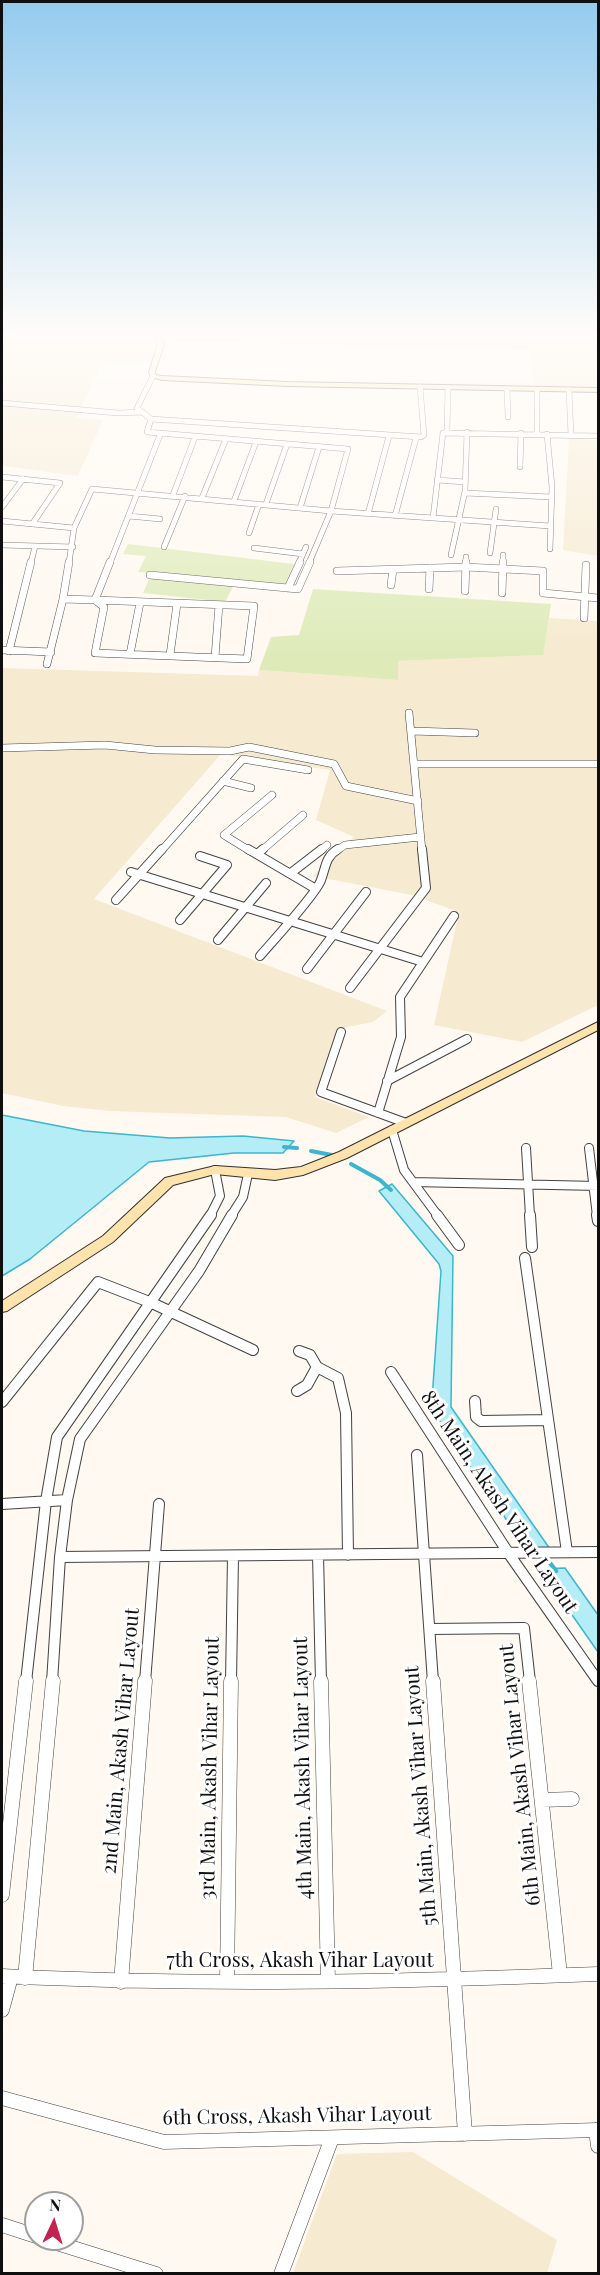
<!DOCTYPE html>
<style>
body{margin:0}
#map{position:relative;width:600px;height:2275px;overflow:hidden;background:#fff9f1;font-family:"Playfair Display",serif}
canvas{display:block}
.frame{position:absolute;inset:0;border:3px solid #0f0f0f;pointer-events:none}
.north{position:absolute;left:24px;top:2191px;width:60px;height:60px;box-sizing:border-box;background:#fff;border:2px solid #9f9f9f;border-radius:50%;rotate:4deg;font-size:16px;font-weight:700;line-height:24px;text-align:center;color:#0f0f0f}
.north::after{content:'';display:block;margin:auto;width:21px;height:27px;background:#c2234f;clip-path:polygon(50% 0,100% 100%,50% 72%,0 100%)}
</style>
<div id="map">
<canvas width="600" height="2275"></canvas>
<div class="frame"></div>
<div class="north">N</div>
</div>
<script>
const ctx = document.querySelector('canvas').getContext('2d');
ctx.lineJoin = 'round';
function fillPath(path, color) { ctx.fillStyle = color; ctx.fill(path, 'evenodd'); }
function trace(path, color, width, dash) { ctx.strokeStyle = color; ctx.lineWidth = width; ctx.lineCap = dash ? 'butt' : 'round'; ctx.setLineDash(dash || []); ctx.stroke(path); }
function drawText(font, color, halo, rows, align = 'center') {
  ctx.font = font + ' "Playfair Display",serif'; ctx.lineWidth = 6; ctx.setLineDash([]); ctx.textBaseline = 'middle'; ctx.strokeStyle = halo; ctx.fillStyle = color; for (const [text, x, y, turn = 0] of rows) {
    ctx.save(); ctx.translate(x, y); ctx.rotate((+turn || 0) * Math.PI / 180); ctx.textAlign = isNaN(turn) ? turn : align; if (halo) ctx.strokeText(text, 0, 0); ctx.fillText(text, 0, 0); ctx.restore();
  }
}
const farmland = new Path2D(`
 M2,337h596v50l-64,-1 -4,-36 -361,-9 -5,21 -61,-1 -27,57 27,2 -25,56 -76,-10z
 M569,439l29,1v116l-35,-6z
 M549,618l49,3v384l-76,37 -88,-17 25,-113 -47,-17 -99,-19 41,-39 -38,-17 14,-50 -109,-16 -127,145 293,112 -14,11 -36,7 -22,68 54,20 -33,16 -50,-16 -177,-6 -46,-5 -61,-13v-425l256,8 1,-6 139,10 -1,-19 145,-6z
 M413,2152l144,88 -10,33h-254l44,-119z`);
const green = new Path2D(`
 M128,544l166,20 -8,21 -148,-13 8,-16 -23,-2z
 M150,577l84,8 -9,17 -82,-9z
 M313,589l238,15 -8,51 -145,6v19l-139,-10 12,-33 28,-2z`);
const water = new Path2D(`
 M2,1115l82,16 86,7 73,-2 51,5 -11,12h-49l-85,9 -119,97 -28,17z
 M392,1184l61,72 -2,151 99,142 -23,1 -93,-137 -2,-13 9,-129 -2,-7 -60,-73z
 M565,1568l33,47v37l-58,-83z`);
const streamFar1 = new Path2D(`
 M284,1147l13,1
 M311,1151l26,5
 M351,1164l29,16 11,10`);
const stream = new Path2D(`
 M544,1555l12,16`);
const streetFar4 = new Path2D(`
 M153,376l-16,32 14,11 -4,13 201,17 -17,62 -22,52
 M507,389l1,28
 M537,390v44
 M569,390l2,45
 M2,403l116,10 24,-1
 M151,419l270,18 3,-2 -4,-48
 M447,431l1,-43
 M547,434l5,53 -2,62
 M520,467l1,-34
 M2,477l58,6 -27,40
 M437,480l28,2
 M465,493l86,4
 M173,495l22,-58
 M202,498l24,-59
 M234,501l22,-59
 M266,504l21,-60
 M2,507l21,-28
 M300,508l19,-61
 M368,514l21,-78
 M129,516l31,3
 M395,516l21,-78
 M433,518l10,-85 155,3
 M2,521l72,7
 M249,533l10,-29
 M2,545l71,2
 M164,547l21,-51
 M254,548l49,6
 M490,553l6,-44
 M451,555l14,-64 2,-59
 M31,563l4,-17
 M69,563l5,-35 18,-39 239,22 219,15
 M110,563l50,-128
 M299,563l7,-16
 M466,563v-6
 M503,563v-8`);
const streetFar3 = new Path2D(`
 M337,571l129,-4 77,4v22l55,5
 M150,575l148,14 12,-27
 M391,585l2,-16
 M288,588l12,-26
 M429,589l1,-21
 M465,591l1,-29
 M502,593l1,-31
 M63,599l32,1
 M95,600l159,6 -7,53 -152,-6 9,-46z
 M95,600l15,-38
 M584,618l2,-53
 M2,650l49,2
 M9,651l22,-89
 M130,654l10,-51
 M170,655l7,-51
 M215,657l4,-52
 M47,664l16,-65 6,-37
 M409,713l13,138
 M412,731l63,2
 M2,748l103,-3 50,5 75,1 19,-4 85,17 12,22 72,15
 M416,764h182
 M223,781l28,7
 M161,851l82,-92 65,11
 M250,851l-26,-16 48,-40
 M261,851l42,-36
 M320,851l7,-6
 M336,851l9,-6 75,-8`);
const streetFar2 = new Path2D(`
 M248,849l68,40
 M257,854l6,-5
 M131,872l292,90
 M291,873l31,-24
 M116,900l46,-51
 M180,920l47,-55 -27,-9
 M218,940l48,-57
 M260,956c12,-14 57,-63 61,-76 5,-13 4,-23 17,-31
 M307,969l59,-77
 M350,988l76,-100 -4,-39
 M341,1032l-20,60 85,31
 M387,1081l80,-42
 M378,1113l23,-76 -1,-40 54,-81
 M392,1130l12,40 34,46
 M526,1148l4,68
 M589,1148l8,68
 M413,1182l185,4
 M210,1216l10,-20 -5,-26
 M231,1216l12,-19 5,-23`);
const streetFar1 = new Path2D(`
 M437,1215l22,30
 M530,1215l2,32
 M597,1215l1,6
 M525,1258l42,294
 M299,1351l11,4 7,12 21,11 8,35 2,142
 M391,1372l118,182 89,127
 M297,1391l10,-6 10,-18
 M475,1401l1,16 5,4 67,-1
 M2,1402l96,-120 54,21 101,47
 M417,1455l16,227
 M2,1504l65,-4
 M318,1555l3,127
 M60,1557l538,-5
 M430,1629l94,-1 6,54
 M26,1682l20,-181 11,-64 154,-222
 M52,1682l8,-125 7,-57 13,-61 119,-168 33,-56
 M145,1682l14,-178
 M231,1682l2,-126`);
const street = new Path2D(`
 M321,1681l7,299
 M433,1681l32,453
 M529,1681l31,294
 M542,1800l30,-1
 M2,1895l24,-214
 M2,1976c198,10 398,6 596,-2
 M25,1978l28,-297
 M227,1981l4,-300
 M121,1982l24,-301
 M2,2010l9,-33
 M2,2098l162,44 434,-12
 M596,2130l2,16
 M2,2225l34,11
 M44,2239l112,35
 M281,2274l51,-136`);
const secondary = new Path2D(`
 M155,337h6l3,7 -9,28 1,3 6,1 126,6 310,6v4l-310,-6 -126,-6 -11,-3 -2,-5 9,-28z
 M598,1022v8l-251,128 -44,17 -28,5 -60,-6 -42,11 -60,57 -106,69 -5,1v-11l101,-65 62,-58 50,-12 60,4 26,-3 38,-15z`);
const nearStreetnames = [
 ["8th Main, Akash Vihar Layout",499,1502,56],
 ["2nd Main, Akash Vihar Layout",121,1741,-85],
 ["3rd Main, Akash Vihar Layout",210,1768,-89],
 ["4th Main, Akash Vihar Layout",303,1768,-91],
 ["6th Main, Akash Vihar Layout",520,1775,-96],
 ["5th Main, Akash Vihar Layout",421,1796,-94],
 ["7th Cross, Akash Vihar Layout",300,1961],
 ["6th Cross, Akash Vihar Layout",297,2116,-1]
];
fillPath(farmland, '#f6ead0');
fillPath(green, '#deebb9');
fillPath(water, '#b5edf7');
trace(water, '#3ab6d0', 1.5);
trace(streamFar1, '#3ab6d0', 4);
trace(stream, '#3ab6d0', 4.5);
trace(streetFar4, '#424242', 6);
trace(streetFar3, '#424242', 8);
trace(streetFar2, '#424242', 10);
trace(streetFar1, '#424242', 12);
trace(street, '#424242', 15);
trace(secondary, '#313131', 2);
trace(streetFar4, '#fff', 5);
trace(streetFar3, '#fff', 7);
trace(streetFar2, '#fff', 8);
trace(streetFar1, '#fff', 10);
trace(street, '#fff', 14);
fillPath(secondary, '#ffe3ac');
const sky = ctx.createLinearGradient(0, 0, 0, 655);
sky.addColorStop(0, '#93cbee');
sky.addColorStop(0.51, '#fffcf9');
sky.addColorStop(1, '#fffcf900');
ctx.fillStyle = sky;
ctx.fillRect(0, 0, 600, 655);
drawText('20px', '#0f0f0f', '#fff', nearStreetnames);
</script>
